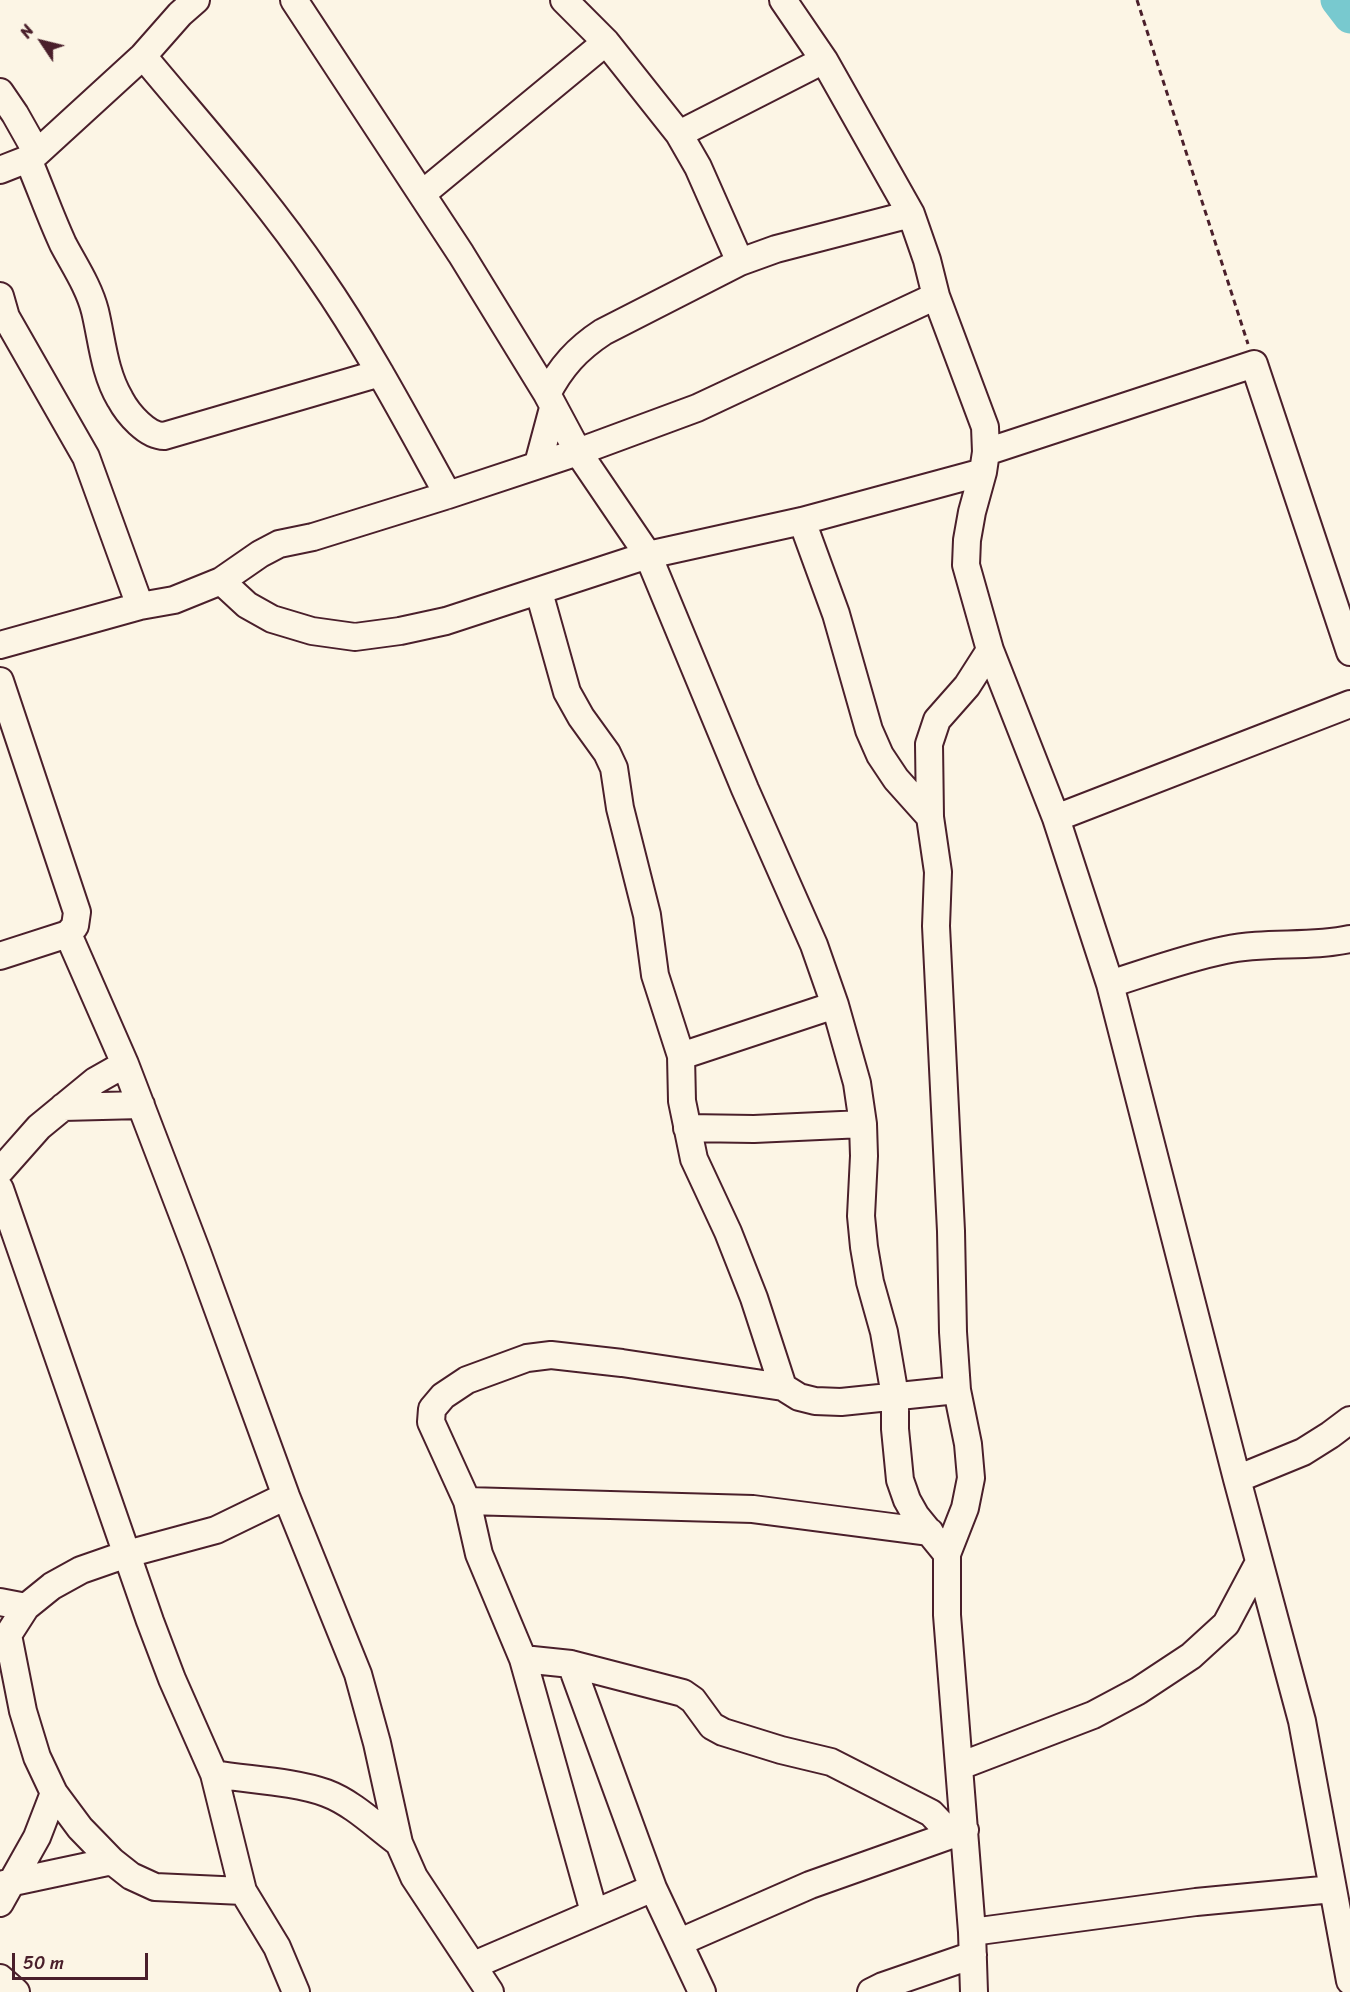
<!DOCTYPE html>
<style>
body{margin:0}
#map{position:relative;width:1350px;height:1992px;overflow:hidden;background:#fcf5e5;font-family:Sriracha,sans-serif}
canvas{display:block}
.north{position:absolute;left:12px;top:12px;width:60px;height:60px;-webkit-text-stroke:4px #fcf5e5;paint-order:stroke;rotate:305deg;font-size:16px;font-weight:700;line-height:24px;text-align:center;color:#4a1f2b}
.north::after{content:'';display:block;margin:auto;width:21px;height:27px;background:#4a1f2b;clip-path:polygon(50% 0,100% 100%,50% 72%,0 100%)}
.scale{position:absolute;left:12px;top:1953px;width:136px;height:27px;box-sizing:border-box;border:3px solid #4a1f2b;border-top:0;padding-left:8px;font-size:18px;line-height:21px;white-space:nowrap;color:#4a1f2b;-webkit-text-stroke:4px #fcf5e5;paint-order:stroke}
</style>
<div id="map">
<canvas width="1350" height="1992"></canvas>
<div class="north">N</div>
<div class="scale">50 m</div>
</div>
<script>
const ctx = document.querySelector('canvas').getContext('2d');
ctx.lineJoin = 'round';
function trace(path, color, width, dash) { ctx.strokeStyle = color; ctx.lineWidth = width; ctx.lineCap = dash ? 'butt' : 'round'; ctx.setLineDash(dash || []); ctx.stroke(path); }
const river = new Path2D(`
 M1337,0l13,17`);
const path = new Path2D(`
 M1137,0l111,344`);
const minor = new Path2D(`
 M294,0l167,254 86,140 31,58 70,103 97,234 69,156 21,60 22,78 6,41 1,32 -3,60 3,31 6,35 14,50 11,64v33l5,51 7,20 9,16 31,38
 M564,0l42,42 73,92 19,33 42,95
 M783,0l41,60 87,154 16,46 9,36 49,131 1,25 -3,20 -11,40 -5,28 -1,25 24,85 66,168 54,166 127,495 65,242 48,260
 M143,56c60,72 123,142 176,220 48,69 88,145 129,219
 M0,92l15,22 22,39
 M679,134l145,-74
 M28,159c12,28 22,57 35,85 11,21 26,43 32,67 7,29 9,61 25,88 8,15 27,37 44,37l216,-63
 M0,170l28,-11 9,-6 106,-97 37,-42 16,-14
 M422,194l184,-152
 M0,296l6,21 80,140 54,149
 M547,394c14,-27 30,-45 56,-62l137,-70 36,-13 135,-35
 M986,452l268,-88 96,288
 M538,464l15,-56
 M802,521l34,93 33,116 11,25 16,24 34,38
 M221,581l26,24 25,14 40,12 43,6 45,-6 46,-10 202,-66 154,-34 181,-49
 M539,592l28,100 14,25 26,36 7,15 6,40 27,107 8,60 26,81 1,45 12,58 34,73 26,66 29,89
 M0,645l140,-39 34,-6 47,-19 39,-27 19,-10 34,-7 135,-42 130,-43 119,-44 239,-112
 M0,681l77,231 -2,14 -7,8 -68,22
 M1056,818l294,-114
 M68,934l57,130 72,188 89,244 72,178 19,69 22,100 15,34 76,115
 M1110,984c38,-12 76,-26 115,-34 41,-9 84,-2 125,-11
 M681,1056l154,-51
 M63,1107l78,-2
 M687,1128l67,1 109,-5
 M0,1171l39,-44 56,-46 30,-17
 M0,1189l150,432 22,58 42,95 29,117 34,56 19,45
 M1237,1479l66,-27 27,-17 20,-15
 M467,1501l286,8 177,23
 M0,1602l26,5
 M523,1659l48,5 112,29 10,7 19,26 11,6 58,18 50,12 100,51 21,22
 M571,1664l82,224 49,104
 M960,1766l133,-51 45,-24 53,-35 35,-32 33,-62
 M214,1774c35,6 78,7 112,19 27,10 50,33 73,50
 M4,1884l108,-23
 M243,1891l-88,-4 -24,-11 -19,-15 -32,-33 -26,-35 -17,-36 -14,-46 -15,-76 18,-28 26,-21 29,-16 46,-16 89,-24 70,-34
 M0,1903l37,-66 17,-44
 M594,1912l-71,-253 -44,-105 -12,-53 -36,-79 1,-13 11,-13 24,-16 60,-22 24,-3 71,8 161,24 16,10 16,4 26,1 116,-12
 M972,1932l224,-30 137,-13
 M680,1942l130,-57 155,-55
 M474,1965l179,-77
 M0,1978l16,14
 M871,1992l12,-6 90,-31
 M974,1992l-2,-60 -25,-317v-61l18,-46 6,-30 -3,-34 -11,-54 -4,-58 -2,-101 -15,-305 2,-54 -8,-55 -1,-73 8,-24 30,-34 23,-36`);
trace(river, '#78c9cf', 33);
trace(minor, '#4a1f2b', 30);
trace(path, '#4a1f2b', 3, [6, 4.5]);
trace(minor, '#fcf5e5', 26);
</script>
